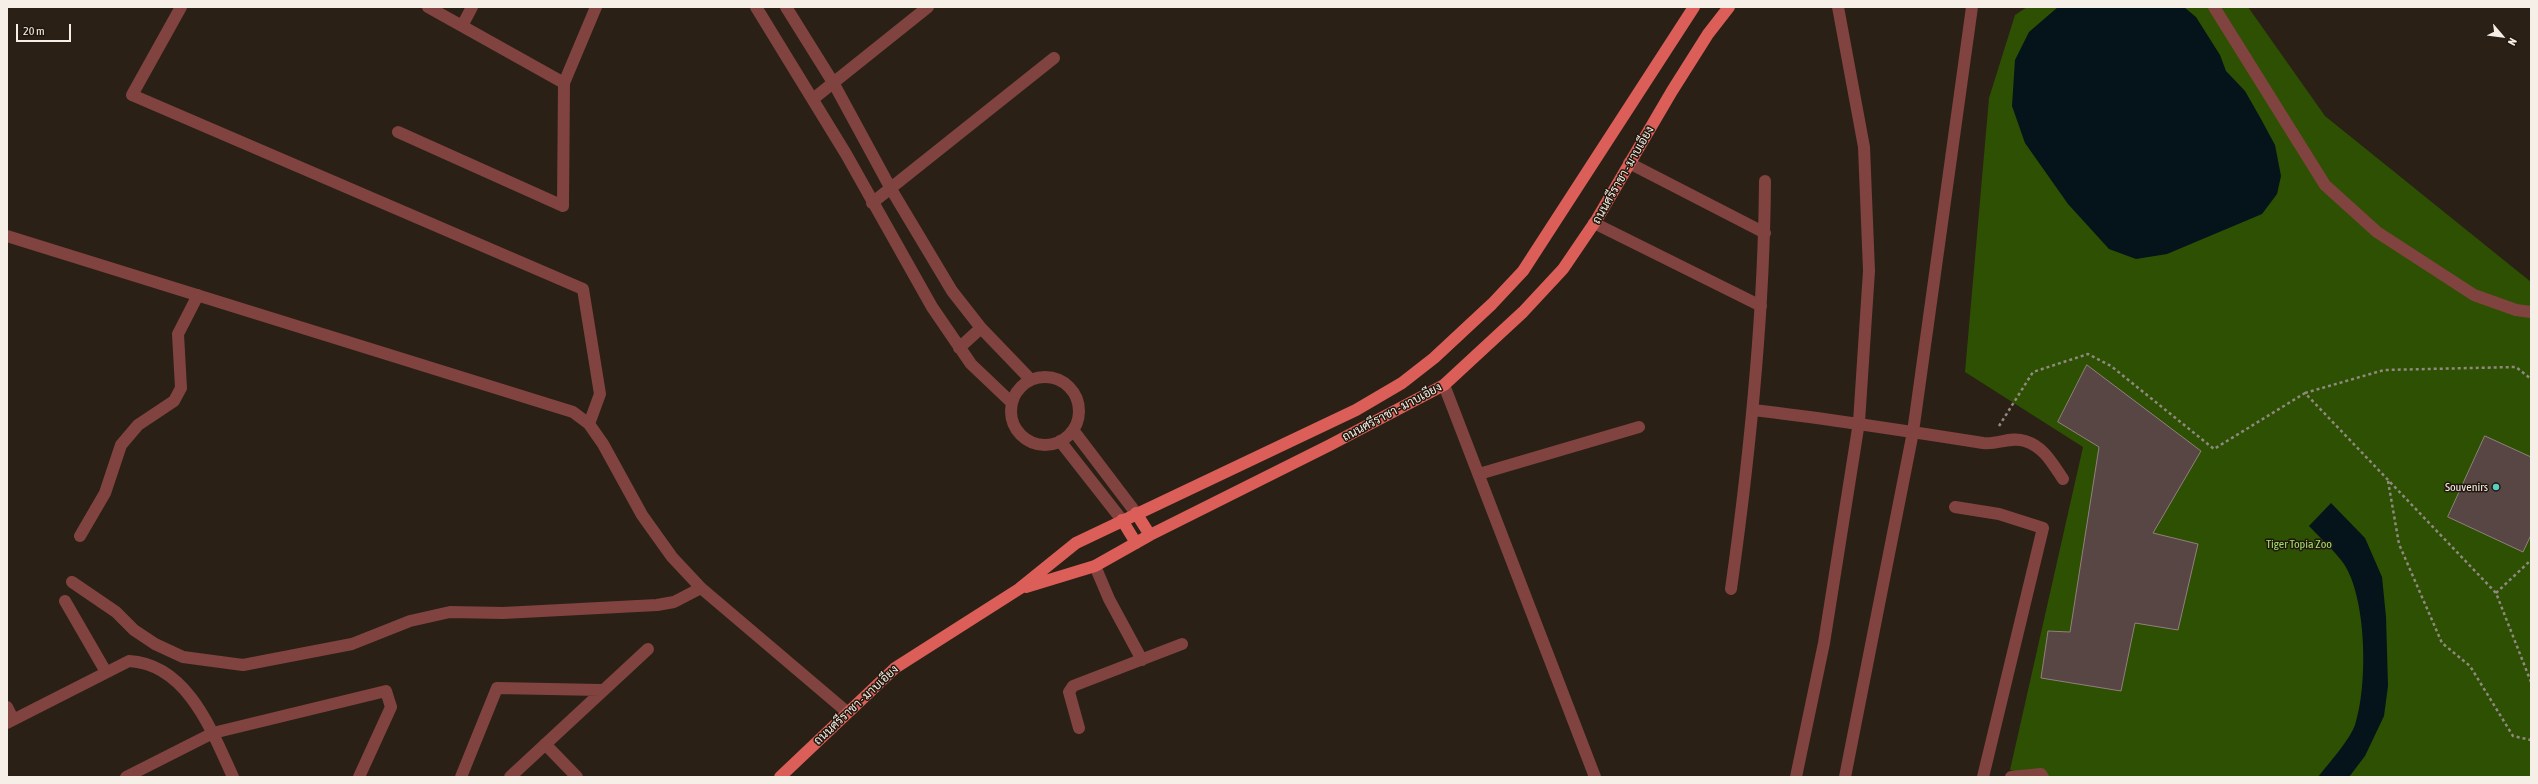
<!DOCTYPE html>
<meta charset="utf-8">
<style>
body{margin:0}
#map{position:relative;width:2538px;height:784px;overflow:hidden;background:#2a2016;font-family:"Asap Condensed",sans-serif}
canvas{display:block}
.frame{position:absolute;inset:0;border:8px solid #f6efe8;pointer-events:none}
.north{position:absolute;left:2482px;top:16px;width:40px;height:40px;-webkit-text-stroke:3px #21170d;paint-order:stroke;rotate:118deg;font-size:11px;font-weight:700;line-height:16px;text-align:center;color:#f6efe8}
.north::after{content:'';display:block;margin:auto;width:14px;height:18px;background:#f6efe8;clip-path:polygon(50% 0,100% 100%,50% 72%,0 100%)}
.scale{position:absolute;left:16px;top:24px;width:55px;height:18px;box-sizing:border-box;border:2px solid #f6efe8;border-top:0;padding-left:5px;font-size:12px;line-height:14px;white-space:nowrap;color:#f6efe8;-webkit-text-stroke:3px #21170d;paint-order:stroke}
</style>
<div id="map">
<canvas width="2538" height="784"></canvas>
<div class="frame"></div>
<div class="north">N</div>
<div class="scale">20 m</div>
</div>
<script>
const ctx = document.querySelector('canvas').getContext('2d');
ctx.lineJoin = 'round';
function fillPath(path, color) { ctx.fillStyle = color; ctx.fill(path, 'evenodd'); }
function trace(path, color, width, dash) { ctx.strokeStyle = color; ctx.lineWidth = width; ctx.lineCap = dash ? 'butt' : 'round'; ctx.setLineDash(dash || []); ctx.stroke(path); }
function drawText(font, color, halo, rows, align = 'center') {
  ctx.font = font + ' "Asap Condensed",Sarabun,sans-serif'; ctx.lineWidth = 3; ctx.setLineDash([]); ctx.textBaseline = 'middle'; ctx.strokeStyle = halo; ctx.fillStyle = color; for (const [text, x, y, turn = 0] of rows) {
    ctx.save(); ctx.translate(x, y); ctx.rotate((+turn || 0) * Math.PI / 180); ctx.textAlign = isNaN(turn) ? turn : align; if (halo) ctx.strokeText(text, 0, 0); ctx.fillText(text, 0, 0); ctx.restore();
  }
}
const green = new Path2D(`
 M2027,7h221l77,109 206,166v495h-493l-28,-7 73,-323 -118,-75 24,-274 26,-83z`);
const water = new Path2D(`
 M2058,7h126l12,10 24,38 6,16 19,20 16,28 14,26 6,31 -4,18 -15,20 -95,40 -31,5 -27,-10 -41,-45 -43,-61 -13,-37 3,-46 14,-28z
 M2331,503l34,35 17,39 4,40 2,69 -4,30 -19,40 -16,21h-31c11,-14 31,-36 37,-52 13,-39 12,-126 -11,-161 -9,-13 -23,-25 -35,-38z`);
const building = new Path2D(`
 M2087,365l114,86 -48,82 45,11 -20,86 -43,-7 -14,68 -80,-13 7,-47 22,1 29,-185 -41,-25z
 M2485,436l46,21v78l-8,17 -75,-35z`);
const path = new Path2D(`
 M2305,393l79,-23 132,-3 15,12
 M1999,426l34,-54 55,-18 23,12 103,83 91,-56 191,200 35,89
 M2388,481l11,63 43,99 28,23 43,70 18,4
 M2496,593l35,-33`);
const minor = new Path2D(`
 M181,7l-49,88 451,194 17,105 -11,30
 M428,7l136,76
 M756,7l90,147 86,153 39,57 41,39
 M786,7l48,77 57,105 61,102 29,37 50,52
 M2214,7l111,178 52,47 97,63 42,15 15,2
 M462,26l10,-19
 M813,99l115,-92
 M398,132l165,74 1,-123 32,-76
 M1629,163l136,70
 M872,203l182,-145
 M1594,223l167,83
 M7,236l566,176 16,12 14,20 39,71 30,42 29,31 146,124
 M959,348l22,-20
 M1011 411a34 34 0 1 1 68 0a34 34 0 1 1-68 0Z
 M1444,385l151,392
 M1754,410c77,9 153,21 229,33 15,2 27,-7 42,-2 19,6 27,22 38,38
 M1073,430l63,83
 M1060,441l62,79
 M1479,474l160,-47
 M1955,507l44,7 44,14 -60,249
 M80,536l25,-43 16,-48 17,-20 36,-24 7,-13 -3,-54 20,-39
 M1095,566l14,33 33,61
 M72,582l44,30 18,18 21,14 28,13 60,8 109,-21 58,-23 40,-9 53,1 154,-8 17,-3 27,-14
 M1731,589c19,-135 33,-271 34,-408
 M65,601l41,71
 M7,707l6,12
 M7,723l122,-62c58,3 83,70 104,116
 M1079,728l-10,-36 4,-6 109,-42
 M545,744l32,33
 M126,777l87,-44 173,-42 5,16 -32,70
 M461,777l36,-89 104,2
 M510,777l138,-128
 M1796,777l28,-134 35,-221 10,-151 -5,-124 -26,-140
 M1845,777l68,-345 59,-425
 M2011,777l30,-3 2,3`);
const major = new Path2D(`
 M1136,513l14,22
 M1122,520l14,23
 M1026,587l69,-21 55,-31 180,-90 114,-60 79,-73 40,-43 34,-50 75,-128 36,-57 21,-27
 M780,777l115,-109 124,-79 57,-46 280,-133 46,-27 32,-25 58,-54 31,-33 171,-264`);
const markers = [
 [2496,487,4,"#58cebf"]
];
const streetNames = [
 ["ถนนศรีราชา - มาบเอียง",1623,175,-60],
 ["ถนนศรีราชา - มาบเอียง",1392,412,-28],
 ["ถนนศรีราชา - มาบเอียง",856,705,-43]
];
const poiNames = [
 ["Souvenirs",2488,487]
];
const parkNames = [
 ["Tiger Topia Zoo",2299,544]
];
fillPath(green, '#2d5002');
fillPath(water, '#05131a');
fillPath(building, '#584645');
trace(building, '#927f7d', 1);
trace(path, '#918980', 2.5, [3, 3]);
trace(minor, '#80433f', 12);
trace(major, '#db5e58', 12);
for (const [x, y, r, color] of markers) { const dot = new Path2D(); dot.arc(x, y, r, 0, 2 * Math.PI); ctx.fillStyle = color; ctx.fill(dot); trace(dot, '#21170d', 1.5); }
drawText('12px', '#f6efe8', '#21170d', streetNames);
drawText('12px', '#f6efe8', '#21170d', poiNames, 'right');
drawText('12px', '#a1de6e', '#21170d', parkNames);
</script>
